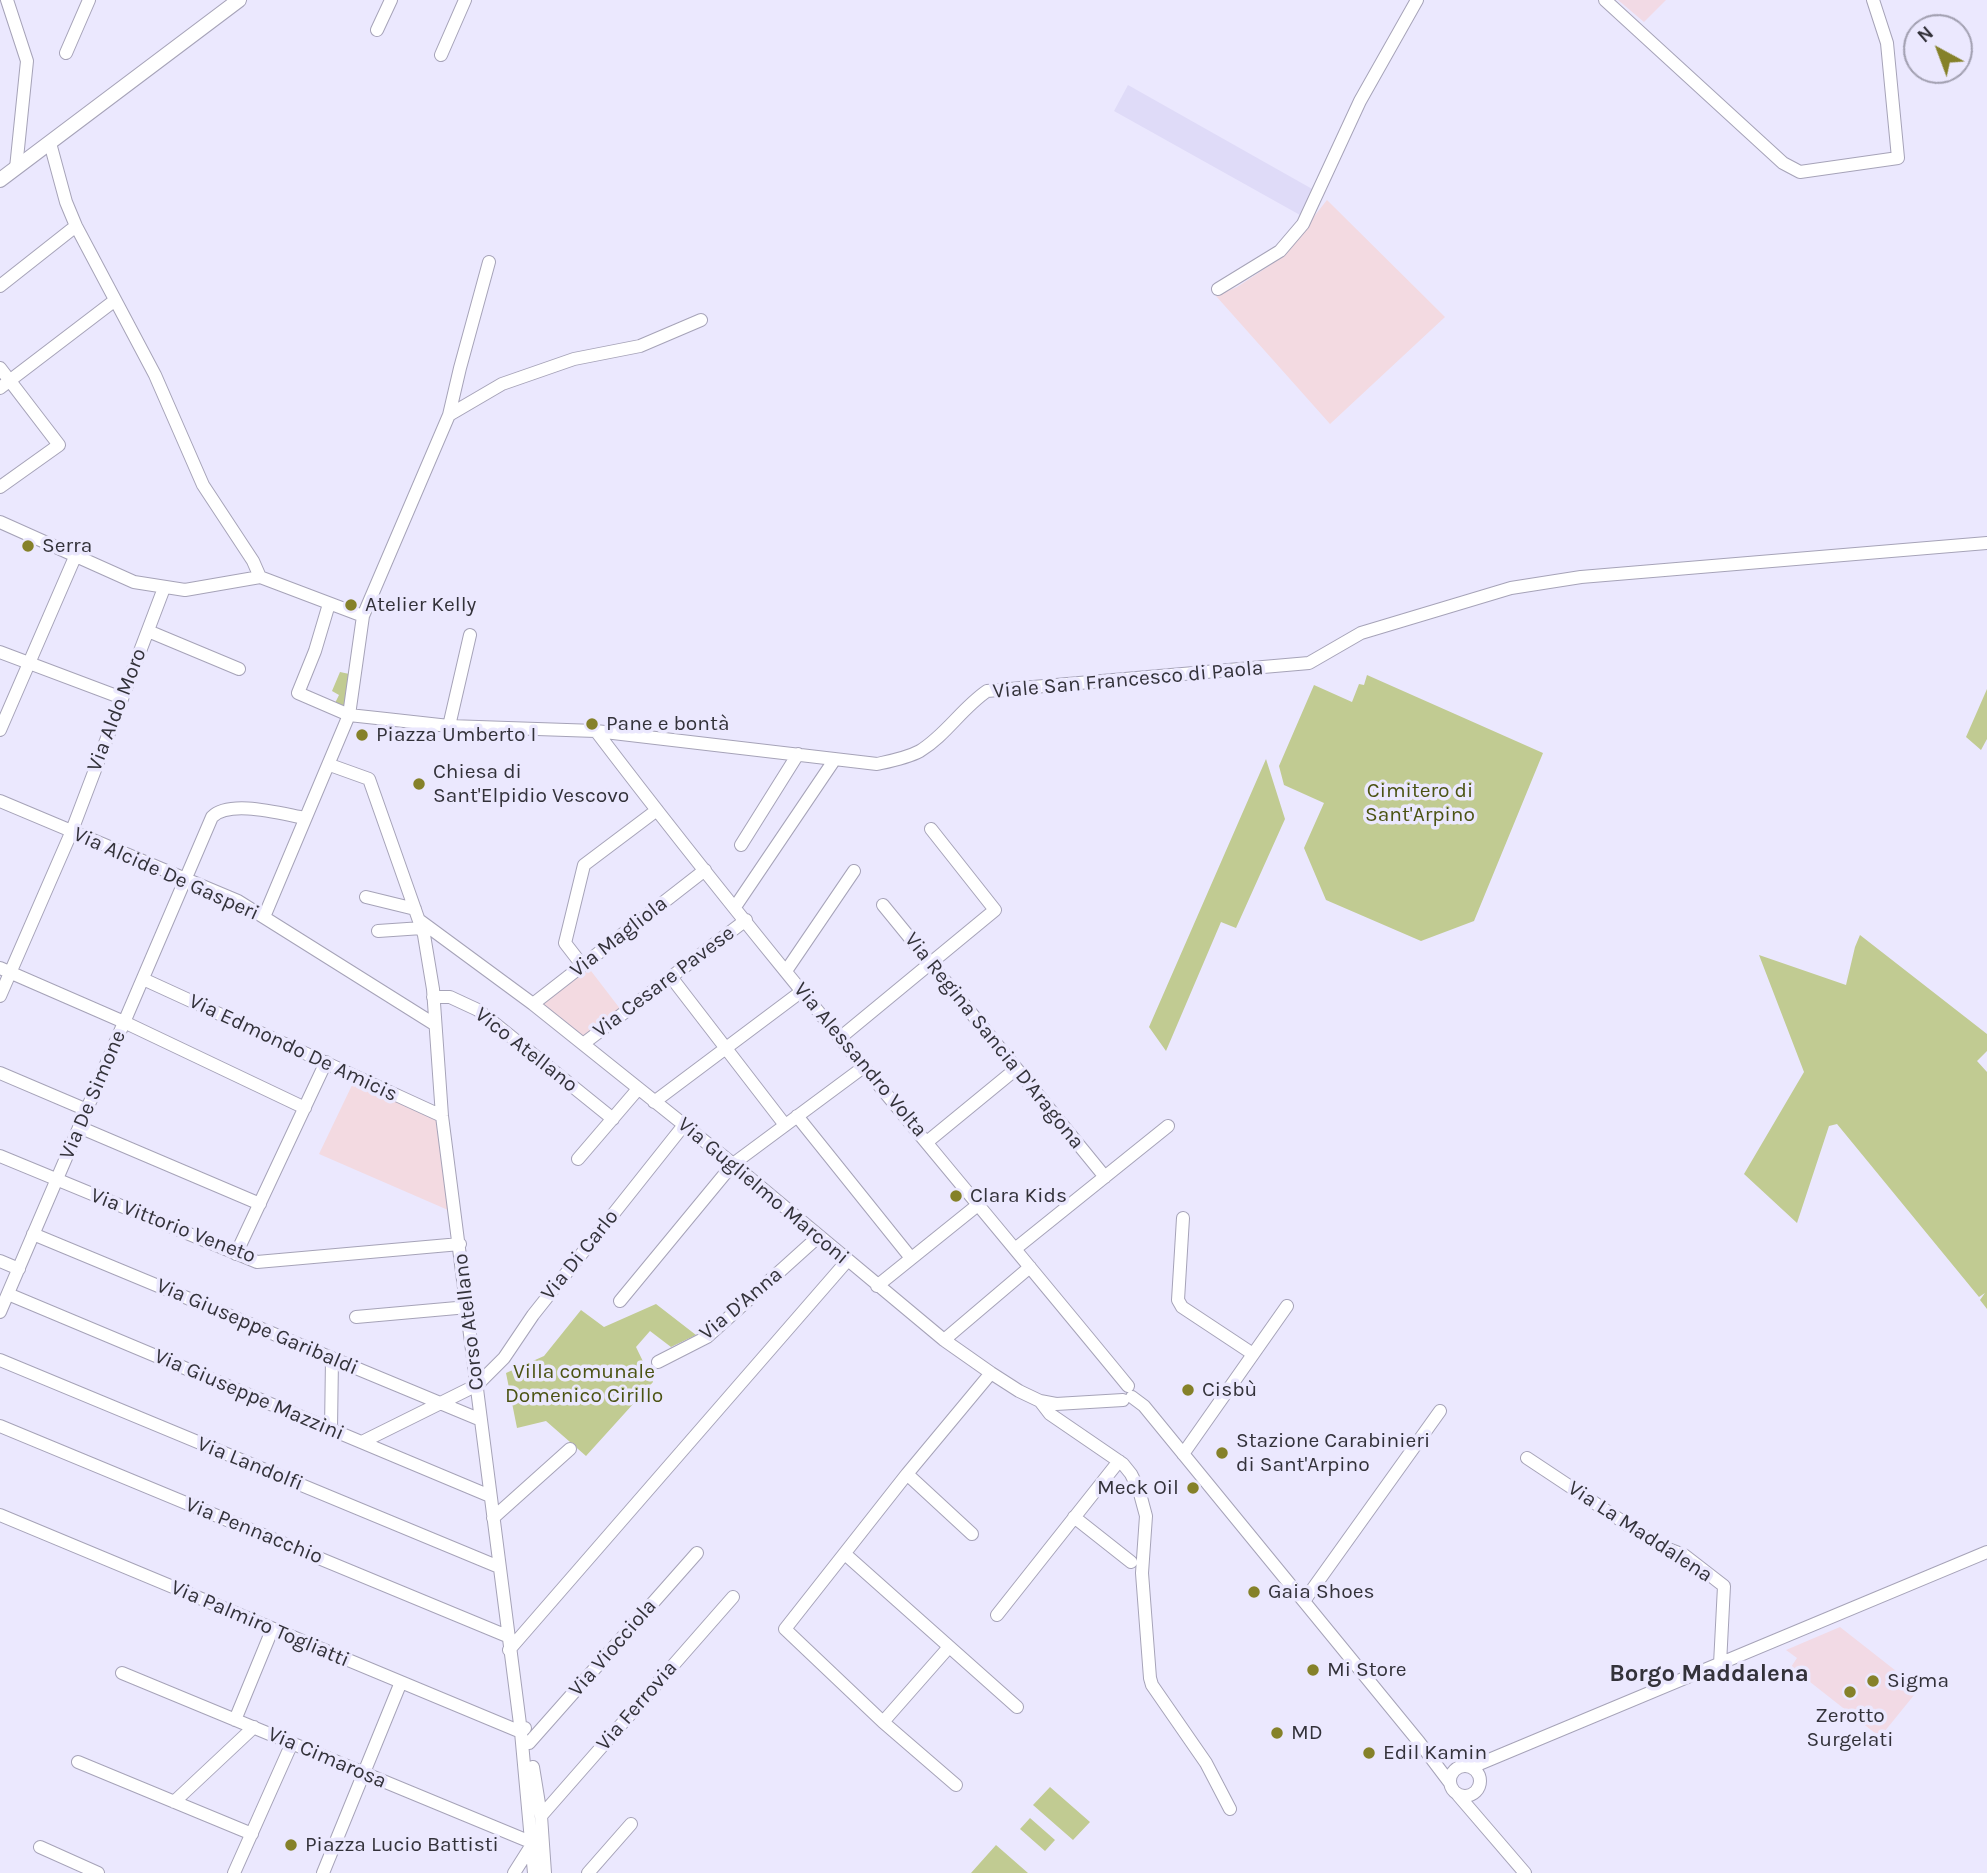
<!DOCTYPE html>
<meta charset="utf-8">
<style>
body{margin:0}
#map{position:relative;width:1987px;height:1873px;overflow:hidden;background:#ebe8fe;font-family:Karla,sans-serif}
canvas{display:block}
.north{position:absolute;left:1903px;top:14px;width:70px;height:70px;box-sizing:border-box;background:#ebe8fe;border:2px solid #a19fb0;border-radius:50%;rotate:319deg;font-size:19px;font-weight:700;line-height:28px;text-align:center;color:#33323a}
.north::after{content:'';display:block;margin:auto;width:24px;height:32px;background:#858129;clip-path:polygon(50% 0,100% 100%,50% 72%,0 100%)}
</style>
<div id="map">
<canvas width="1987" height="1873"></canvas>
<div class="north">N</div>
</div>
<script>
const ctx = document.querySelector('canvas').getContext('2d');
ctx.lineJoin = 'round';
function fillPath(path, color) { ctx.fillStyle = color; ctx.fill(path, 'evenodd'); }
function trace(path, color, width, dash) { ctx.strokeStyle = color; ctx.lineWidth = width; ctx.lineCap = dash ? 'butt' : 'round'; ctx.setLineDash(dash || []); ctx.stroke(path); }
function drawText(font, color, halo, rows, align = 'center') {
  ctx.font = font + ' Karla,sans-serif'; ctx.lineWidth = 7; ctx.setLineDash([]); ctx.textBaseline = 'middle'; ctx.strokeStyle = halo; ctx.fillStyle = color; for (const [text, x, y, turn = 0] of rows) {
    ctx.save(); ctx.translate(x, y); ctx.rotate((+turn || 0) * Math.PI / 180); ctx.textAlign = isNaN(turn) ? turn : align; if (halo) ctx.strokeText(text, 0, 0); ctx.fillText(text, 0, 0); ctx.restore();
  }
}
const commercial = new Path2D(`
 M1618,0h48l-22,22z
 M1840,1627l79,62 -39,48 -89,-70 6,-9 -11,-8z`);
const built = new Path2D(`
 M1128,85l186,105 -14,25 -186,-104z`);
const education = new Path2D(`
 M1327,200l118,117 -115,107 -114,-128 21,-9 44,-29z
 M588,967l33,43 -37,29 -42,-34v-4z
 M354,1081l84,39 10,90 -129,-56z`);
const green = new Path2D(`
 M340,672l14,3 -5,36 -15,-6 5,-10 -7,-4z
 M1367,675l176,78 -69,168 -53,20 -95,-41 -22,-52 20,-45 -40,-18 -5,-19 35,-81 38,17 7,-18 5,1z
 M1987,689v50l-6,11 -15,-13z
 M1266,759l19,60 -49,109 -15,-6 -55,129 -17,-24z
 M1860,935l127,99v17l-10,10 10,11v237l-7,-9 5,-7 -6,4 -142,-173 -8,2 -32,97 -53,-49 60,-102 -45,-117 87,30 9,-38z
 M656,1304l40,31 -25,12 -21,-16 -14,16 17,35 -67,74 -40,-35 -29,7 -11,-55 38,-17 37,-46 23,17z
 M1050,1787l40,35 -17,18 -40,-35z
 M1030,1818l25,22 -10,11 -25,-22z
 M996,1845l32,28h-57z`);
const minor = new Path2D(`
 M7,0l20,61 -11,107
 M1605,0l178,163 17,9 98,-14 -11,-115 -14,-43
 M377,30l14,-30
 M66,53l23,-53
 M441,55l24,-55
 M50,143l16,59 10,24 79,149 48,110 50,76 7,16
 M0,286l76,-60
 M1218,289l62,-38 23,-27 57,-123 57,-101
 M0,368l59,77 -59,42
 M0,388l114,-87
 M449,415l53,-31 72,-25 66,-13 61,-26
 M0,522l134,60 51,8 75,-13 103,39
 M329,604l-14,47 -17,42 51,22 37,4 63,7 147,5 281,33c14,-3 30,-6 43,-13 26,-16 42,-43 67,-60l322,-28 52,-30 150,-45 70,-11 406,-34
 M148,631l91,38
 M0,652l122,46
 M449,726l21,-91
 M0,730l75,-173
 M596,731c170,224 354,438 532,655
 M330,765l39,14 55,156 9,54 9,127 79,616 13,141
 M0,801l238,100 196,123
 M741,845l57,-91
 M366,897l49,12
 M883,905l222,272
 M735,907l100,-148
 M264,917l85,-202 14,-99 86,-201 11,-47 29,-106
 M419,920l114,84 200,160 211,176 47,33 28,18 21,10 16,3 67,-4
 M378,931l44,-3
 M582,965l-17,-22 19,-78 73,-55
 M0,968l124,54 181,86
 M786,971l68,-100
 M671,977l114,148
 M143,979l299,137
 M0,996l71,-163 93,-245
 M433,997h17l28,13 135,109
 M533,1004l172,-134
 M841,1037l154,-127 -64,-81
 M583,1044l163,-124
 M0,1073l87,37
 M654,1102l148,-111
 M797,1116l114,142
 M79,1127l181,77
 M927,1142l89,-73
 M0,1156l257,106 203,-18
 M578,1159l60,-70
 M1183,1218l-5,82 4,7 71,47
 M33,1234l448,186
 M1015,1249l153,-123
 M236,1254l90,-192
 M0,1261l19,8
 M877,1286l102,-82
 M8,1294l482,202
 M620,1301l113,-137 132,-98
 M0,1312l212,-495c18,-18 70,-3 93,1
 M356,1317l112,-10
 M944,1340l86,-73
 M0,1360l499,207
 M658,1362l49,-25 111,-100
 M1132,1397l12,9 275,336 31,41
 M1040,1401l10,13 73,50 8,10 8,16 7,26 -4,57 8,105 2,7 54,78 24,46
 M0,1426l507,210
 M331,1429l1,-70
 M362,1442l115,-57 27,-27 29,-43 151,-190
 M1183,1454l104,-148
 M1527,1458l131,87 26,10 40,31 -4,78
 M907,1474l65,60
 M0,1515l521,217 4,-4
 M1074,1517l57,45
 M493,1518l77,-69
 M845,1554l172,153
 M1304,1601l136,-190
 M997,1615l122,-154
 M509,1650l338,-389
 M122,1673l411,170 -19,30
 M235,1720l37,-90
 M883,1722l66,-75
 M529,1743l168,-190
 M78,1762l174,72
 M1450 1781a15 15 0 1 1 30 0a15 15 0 1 1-30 0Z
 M533,1767l8,49 4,57
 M1472,1767l515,-215
 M956,1785l-73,-63 -98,-93 122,-155 84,-101
 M1458,1795l67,78
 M174,1802l80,-75
 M541,1816l192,-219
 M40,1847l58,26
 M234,1873l58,-130
 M323,1873l78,-191
 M588,1873l43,-49`);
const major = new Path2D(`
 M0,180l239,-180`);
const markers = [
 [28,546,7,"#858129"],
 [351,605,7,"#858129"],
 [592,724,7,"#858129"],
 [362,735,7,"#858129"],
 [419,784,7,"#858129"],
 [956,1196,7,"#858129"],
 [1188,1390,7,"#858129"],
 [1222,1453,7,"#858129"],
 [1193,1488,7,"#858129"],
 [1254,1592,7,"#858129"],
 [1313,1670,7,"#858129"],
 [1873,1681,7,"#858129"],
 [1850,1692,7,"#858129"],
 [1277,1733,7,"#858129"],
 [1369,1753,7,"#858129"],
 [291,1845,7,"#858129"]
];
const poiNames = [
 ["Serra",42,546],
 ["Atelier Kelly",365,605],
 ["Pane e bontà",606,724],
 ["Piazza Umberto I",376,735],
 ["Chiesa di",433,772],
 ["Sant'Elpidio Vescovo",433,796],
 ["Clara Kids",970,1196],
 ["Cisbù",1202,1390],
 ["Stazione Carabinieri",1236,1441],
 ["di Sant'Arpino",1236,1465],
 ["Meck Oil",1179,1488,"right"],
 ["Gaia Shoes",1268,1592],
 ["Mi Store",1327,1670],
 ["Sigma",1887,1681],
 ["Zerotto",1850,1716,"center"],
 ["Surgelati",1850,1740,"center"],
 ["MD",1291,1733],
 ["Edil Kamin",1383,1753],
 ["Piazza Lucio Battisti",305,1845]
];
const streetNames = [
 ["Viale San Francesco di Paola",1128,680,-5],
 ["Via Aldo Moro",117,710,-69],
 ["Via Alcide De Gasperi",166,874,24],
 ["Via Magliola",619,937,-38],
 ["Via Cesare Pavese",664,982,-37],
 ["Via Regina Sancia D'Aragona",994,1041,51],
 ["Via Edmondo De Amicis",293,1048,25],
 ["Vico Atellano",526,1050,38],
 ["Via Alessandro Volta",860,1060,50],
 ["Via De Simone",93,1095,-67],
 ["Via Guglielmo Marconi",763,1191,40],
 ["Via Vittorio Veneto",173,1226,21],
 ["Via Di Carlo",580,1255,-51],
 ["Via D'Anna",741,1304,-40],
 ["Corso Atellano",469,1322,-97],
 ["Via Giuseppe Garibaldi",257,1327,23],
 ["Via Giuseppe Mazzini",249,1395,23],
 ["Via Landolfi",250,1464,22],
 ["Via Pennacchio",254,1531,22],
 ["Via La Maddalena",1640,1532,33],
 ["Via Palmiro Togliatti",260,1624,23],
 ["Via Viocciola",613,1648,-49],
 ["Via Ferrovia",637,1706,-49],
 ["Via Cimarosa",327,1758,23]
];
const parkNames = [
 ["Cimitero di",1420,791],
 ["Sant'Arpino",1420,815],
 ["Villa comunale",584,1372],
 ["Domenico Cirillo",584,1396]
];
const quarterNames = [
 ["Borgo Maddalena",1709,1674]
];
fillPath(commercial, '#f2dae5');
fillPath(built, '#dfdbf8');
fillPath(education, '#f3dae1');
fillPath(green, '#c1cb92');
trace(minor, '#a6a3b8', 14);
trace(major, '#a6a3b8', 16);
trace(minor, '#fff', 12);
trace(major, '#fff', 14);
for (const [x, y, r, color] of markers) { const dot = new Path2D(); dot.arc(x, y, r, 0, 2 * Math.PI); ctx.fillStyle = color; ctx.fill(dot); trace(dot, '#ebe8fe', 2.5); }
drawText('21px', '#33323a', '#ebe8fe', poiNames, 'left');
drawText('21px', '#33323a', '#ebe8fe', streetNames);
drawText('21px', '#4b5313', '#ebe8fe', parkNames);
drawText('bold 24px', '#33323a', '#ebe8fe', quarterNames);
</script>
